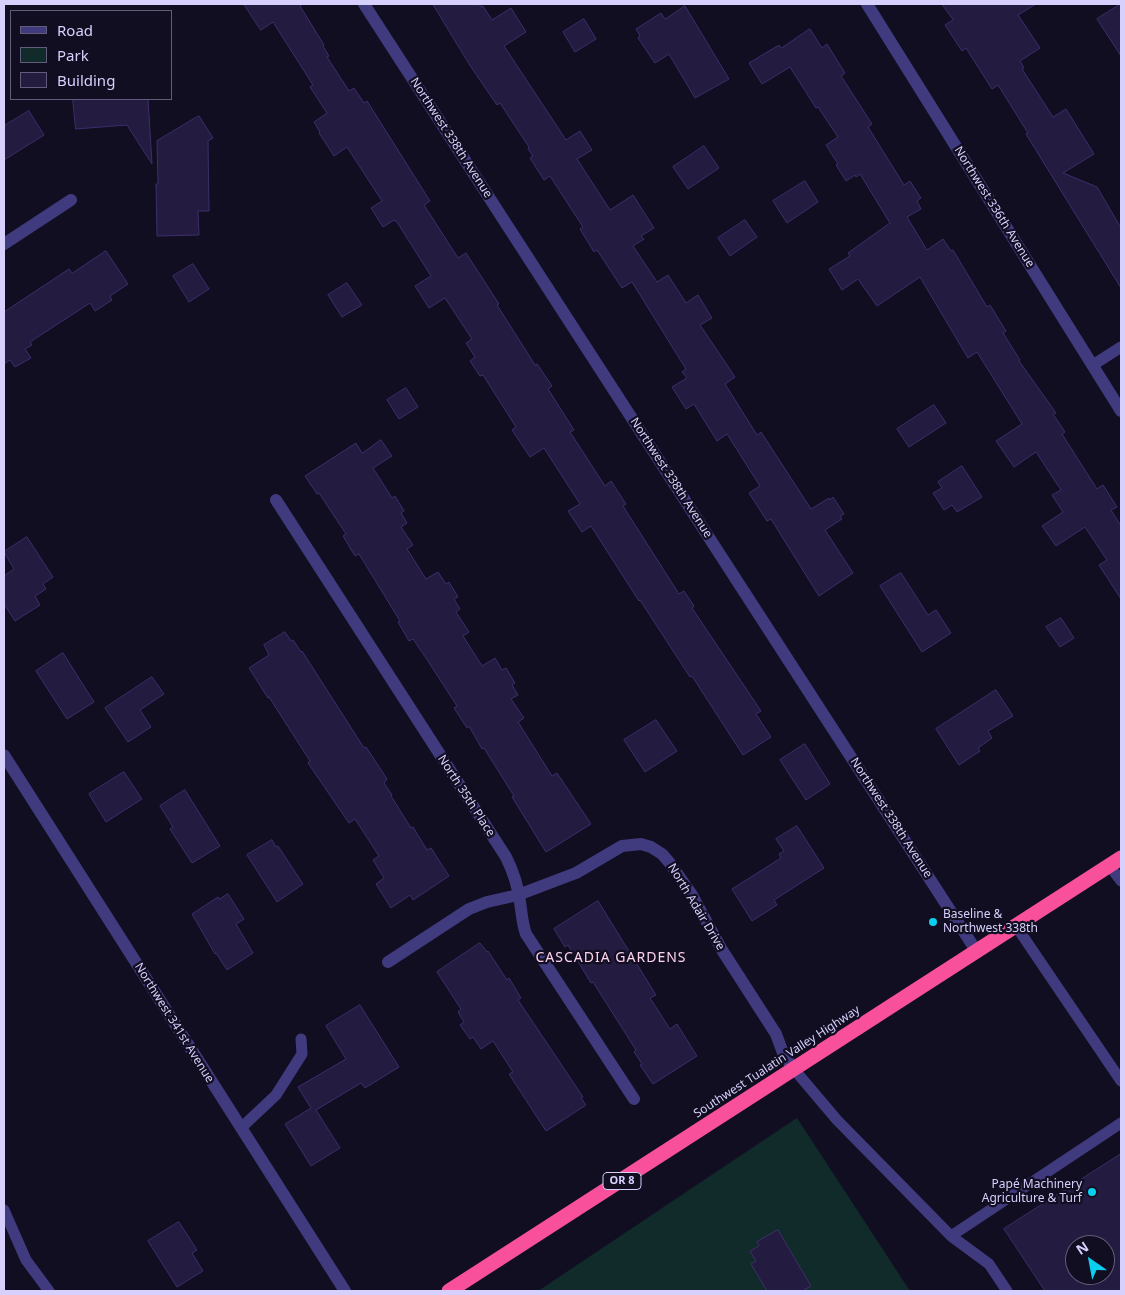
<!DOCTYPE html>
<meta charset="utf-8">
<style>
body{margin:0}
#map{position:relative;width:1125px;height:1295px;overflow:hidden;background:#120e21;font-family:"Noto Sans",sans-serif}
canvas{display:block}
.frame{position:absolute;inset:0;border:5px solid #d7d0fd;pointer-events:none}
.legend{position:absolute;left:10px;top:10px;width:162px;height:90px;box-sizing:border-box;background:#120e21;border:1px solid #615c79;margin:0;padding:6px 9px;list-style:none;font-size:15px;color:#d7d0fd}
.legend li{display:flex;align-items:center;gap:10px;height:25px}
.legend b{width:25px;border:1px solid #615c79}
.north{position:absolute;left:1065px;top:1235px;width:50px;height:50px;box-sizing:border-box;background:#120e21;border:1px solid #615c79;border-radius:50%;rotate:327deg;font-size:14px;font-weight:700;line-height:20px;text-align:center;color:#d7d0fd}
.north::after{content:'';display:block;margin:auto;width:18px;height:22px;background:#0ad0ef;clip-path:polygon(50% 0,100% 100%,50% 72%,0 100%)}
</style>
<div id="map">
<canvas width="1125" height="1295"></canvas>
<div class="frame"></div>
<ul class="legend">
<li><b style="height:6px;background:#403b7e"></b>Road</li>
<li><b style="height:14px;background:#112b2b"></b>Park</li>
<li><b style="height:14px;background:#241b41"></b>Building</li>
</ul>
<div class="north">N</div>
</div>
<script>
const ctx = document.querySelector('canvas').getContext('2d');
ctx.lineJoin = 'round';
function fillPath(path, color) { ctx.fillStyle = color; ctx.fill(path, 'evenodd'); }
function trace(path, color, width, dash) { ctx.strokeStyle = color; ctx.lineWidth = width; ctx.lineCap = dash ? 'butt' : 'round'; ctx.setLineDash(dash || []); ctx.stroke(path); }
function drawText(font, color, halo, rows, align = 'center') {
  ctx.font = font + ' "Noto Sans",sans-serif'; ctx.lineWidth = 4.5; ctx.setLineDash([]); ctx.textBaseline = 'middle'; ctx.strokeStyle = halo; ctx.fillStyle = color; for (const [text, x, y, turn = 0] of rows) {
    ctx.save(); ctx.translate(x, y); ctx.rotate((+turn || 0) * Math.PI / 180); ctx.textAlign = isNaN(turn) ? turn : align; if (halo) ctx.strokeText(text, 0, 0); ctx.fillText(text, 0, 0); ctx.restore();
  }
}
const green = new Path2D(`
 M797,1118l113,173h-372z`);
const building = new Path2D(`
 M244,4h59l-3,2 24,39 -1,1 6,10 -2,1 22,34 5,-3 10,15 3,-2 63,100 -6,4 34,53 8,-5 33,51 -2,1 38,60 2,-1 15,22 -4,3 26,41 -4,2 35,54 6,-5 15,23 -3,2 56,88 5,-3 10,15 -2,2 69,103 -5,3 15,23 -28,18 -51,-79 -2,1 -50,-77 -1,1 -48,-75 -9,6 -14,-21 12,-7 -36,-56 -14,9 -18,-27 4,-3 -33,-52 -3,1 -10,-15 5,-4 -9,-14 6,-4 -27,-41 -16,10 -14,-22 16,-10 -34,-54 -3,-2 -11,7 -12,-19 11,-7 -35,-54 -13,9 -15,-23 1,-1 -6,-10 13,-9 -17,-26 3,-2 -40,-63 -12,8z
 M433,4h46l2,3 2,-1 9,14 19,-12 15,24 -22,14 62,94 14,-9 12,19 -15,9 33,51 23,-15 21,33 -13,8 3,3 -11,7 24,36 11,-7 18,28 12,-8 14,23 -12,7 35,52 -10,7 32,51 4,-3 50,77 18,-11 1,2 3,-3 11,17 -4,2 2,3 -17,11 28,43 -34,23 -48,-77 -4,2 -18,-28 11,-7 -33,-52 -10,7 -23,-37 -8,5 -14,-22 15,-9 -5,-6 4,-3 -54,-87 -10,6 -25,-38 -3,2 -14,-23 3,-2 -33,-51 -6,4 -14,-22 3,-2 -5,-7 1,-2 -29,-44 -3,2 -26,-38z
 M942,4h94l-18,11 22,33 -20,13 4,7 -2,1 31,48 13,-8 28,45 -31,19 34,14 24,41v60l-95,-154 2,-1 -30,-48 -6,4 -26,-41 -4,3 -17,-26 8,-5z
 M1121,4v52l-24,-37z
 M685,6l44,73 -34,19 -26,-44 -14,9 -17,-25 2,-2 -4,-7 25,-16 4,6z
 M584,19l12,20 -21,13 -12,-20z
 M810,29l12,19 5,-4 18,29 -4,3 31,48 -4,3 36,58 6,-4 11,17 -4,3 4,8 -14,8 20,33 16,-11 8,12 2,-1 34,57 3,-2 16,26 -3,2 17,27 -1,1 37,52 -3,1 12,18 -3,2 35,55 6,-4 14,22 -6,3 10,16v73l-22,-34 8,-5 -22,-33 -29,19 -14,-20 21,-14 -11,-17 9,-5 -25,-38 -22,15 -18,-26 26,-17 -45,-72 -9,6 -48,-81 -43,29 -19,-27 -16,11 -13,-21 21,-13 -2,-3 42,-30 -30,-49 -4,3 -1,-2 -9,6 -10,-16 2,-1 -12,-19 12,-8 -20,-30 -2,1 -26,-41 -28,17 -13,-21 30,-18 2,3z
 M73,99h75l4,65 -25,-39 -51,4z
 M29,111l15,24 -40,25v-34z
 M199,116l14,22 -5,3 1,70h-11l1,24 -42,1 -1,-52h2l-1,-43z
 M704,146l15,22 -31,21 -15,-22z
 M805,181l13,21 -31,21 -14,-22z
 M745,220l12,17 -27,19 -12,-18z
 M106,251l22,33 -18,12 2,4 -17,11 -5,-8 -60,39 2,3 -7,4 6,9 -16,9 -5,-7 -6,4v-52l65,-43 3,4z
 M193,264l16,25 -20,13 -16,-26z
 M347,283l15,22 -20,12 -14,-22z
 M406,388l12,19 -19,12 -12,-19z
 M934,405l12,18 -37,24 -12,-18z
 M381,440l11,16 -19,12 19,30 3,-2 9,15 -3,2 6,10 -6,4 12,18 -6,4 19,30 12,-7 8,12 3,-2 9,15 -4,2 6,10 -4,3 13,20 -6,4 19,30 13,-8 7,12 4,-2 9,15 -3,2 6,10 -7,4 13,19 -6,4 34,54 5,-3 34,51 -45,28 -34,-55 2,-1 -30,-48 -2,1 -13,-23 -2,2 -13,-20 3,-2 -29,-45 -15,-22 -4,2 -11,-19 2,-1 -41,-67 -4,2 -12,-20 3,-2 -27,-41 -2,1 -12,-18 51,-33 6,10z
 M962,466l20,31 -25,15 -5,-7 -8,5 -11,-17 9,-5 -4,-6z
 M27,537l26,40 -10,7 3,5 -11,7 5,9 -25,16 -11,-17v-28l10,-7 -10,-17z
 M901,573l27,42 8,-5 15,23 -29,19 -42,-66z
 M1061,618l13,20 -14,9 -14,-20z
 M285,632l6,9 2,-1 8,12 1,-1 62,97 2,-1 21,32 -3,4 8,12 -1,1 20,32 2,-1 14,23 4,-2 18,28 -36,24 -3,-5 -19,13 -15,-24 8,-6 -11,-18 6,-4 -24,-37 -6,4 -41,-60 2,-2 -41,-64 -1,1 -19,-30 20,-13 -5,-10z
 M63,653l31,49 -27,17 -31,-48z
 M152,677l12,17 -24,16 11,17 -23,15 -23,-34z
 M996,690l17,26 -25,15 4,7 -14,10 2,3 -21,14 -23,-36z
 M656,720l21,31 -32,21 -21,-32z
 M805,744l25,40 -24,16 -26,-40z
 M124,772l18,27 -36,23 -17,-28z
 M185,790l35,56 -28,17 -22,-34 3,-2 -13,-21z
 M797,826l27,42 -50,32 3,5 -25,16 -20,-32 49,-31 -2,-4 5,-3 -8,-12z
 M272,840l4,7 2,-1 25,38 -26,18 -30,-47z
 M228,894l16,25 -8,5 17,29 -26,17 -11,-17 -1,1 -23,-40 26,-17 1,2z
 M598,901l58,94 -6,3 20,31 7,-5 20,32 -44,28 -13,-19 2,-1 -8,-12 2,-2 -43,-68 -2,1 -23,-38 -3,2 -11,-18z
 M480,943l7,9 1,-1 19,29 2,-2 12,20 -3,2 65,97 -2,1 5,7 -40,26 -37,-57 4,-2 -20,-31 -12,8 -8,-12 -3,2 -10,-14 4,-3 -6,-10 3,-3 -24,-37z
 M360,1005l39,62 -34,21 -4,-5 -45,27 24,38 -29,18 -26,-42 26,-16 -13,-21 48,-28 -20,-33z
 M1121,1154v137h-76l-41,-62zM1075,1245h30v30h-30z
 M179,1222l18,28 -5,3 11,18 -26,16 -29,-46z
 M778,1230l33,56 -9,5h-35l-16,-27 5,-3 -6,-10 9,-5 -2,-4z`);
const lane = new Path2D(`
 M1093,365l28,-18
 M1109,865l12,16
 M1016,926l105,155
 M793,1068l44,52 114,116 170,-113
 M241,1128l35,-33 26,-41 -1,-15
 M4,1210l22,50 23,31
 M951,1236l38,28 18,27`);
const street = new Path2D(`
 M364,4l613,948
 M867,4l254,407
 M4,244l67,-44
 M276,500l230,357c7,14 12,29 14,45 2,12 2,21 6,32l108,165
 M4,755l341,536
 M388,962l81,-53 18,-7 31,-7 42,-16 16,-6 46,-27 19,-2 10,3 11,7 7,8 23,33 30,55 54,84 7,19 10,15`);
const highway = new Path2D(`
 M449,1291l672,-433`);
const markers = [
 [933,922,5,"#0ad0ef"],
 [1092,1192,5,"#0ad0ef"]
];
const shields = [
 [622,1181,38]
];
const shieldNames = [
 ["OR 8",622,1181]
];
const streetNames = [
 ["Northwest 338th Avenue",451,138,57],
 ["Northwest 336th Avenue",994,207,58],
 ["Northwest 338th Avenue",671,478,57],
 ["North 35th Place",466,796,57],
 ["Northwest 338th Avenue",891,818,57],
 ["North Adair Drive",696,907,59],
 ["Northwest 341st Avenue",174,1023,58],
 ["Southwest Tualatin Valley Highway",777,1062,-33]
];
const poiNames = [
 ["Baseline &",943,915],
 ["Northwest 338th",943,929],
 ["Papé Machinery",1082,1185,"right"],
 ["Agriculture & Turf",1082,1199,"right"]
];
const neighbourhoodNames = [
 ["CASCADIA GARDENS",611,958]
];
fillPath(green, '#112b2b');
fillPath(building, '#241b41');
trace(building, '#3d2e6c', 1);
trace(lane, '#403b7e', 11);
trace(street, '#403b7e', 12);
trace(highway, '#f8509a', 15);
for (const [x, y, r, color] of markers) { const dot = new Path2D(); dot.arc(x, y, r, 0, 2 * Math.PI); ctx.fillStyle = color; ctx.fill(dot); trace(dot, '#120e21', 2); }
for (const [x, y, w] of shields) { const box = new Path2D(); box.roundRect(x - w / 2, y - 8.5, w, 17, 4); ctx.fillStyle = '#120e21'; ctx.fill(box); trace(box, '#d7d0fd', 1); }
drawText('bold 11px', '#d7d0fd', null, shieldNames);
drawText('12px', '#d7d0fd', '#120e21', streetNames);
drawText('12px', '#d7d0fd', '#120e21', poiNames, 'left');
ctx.letterSpacing = '1px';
drawText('14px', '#fdd2ec', '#120e21', neighbourhoodNames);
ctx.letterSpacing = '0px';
</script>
